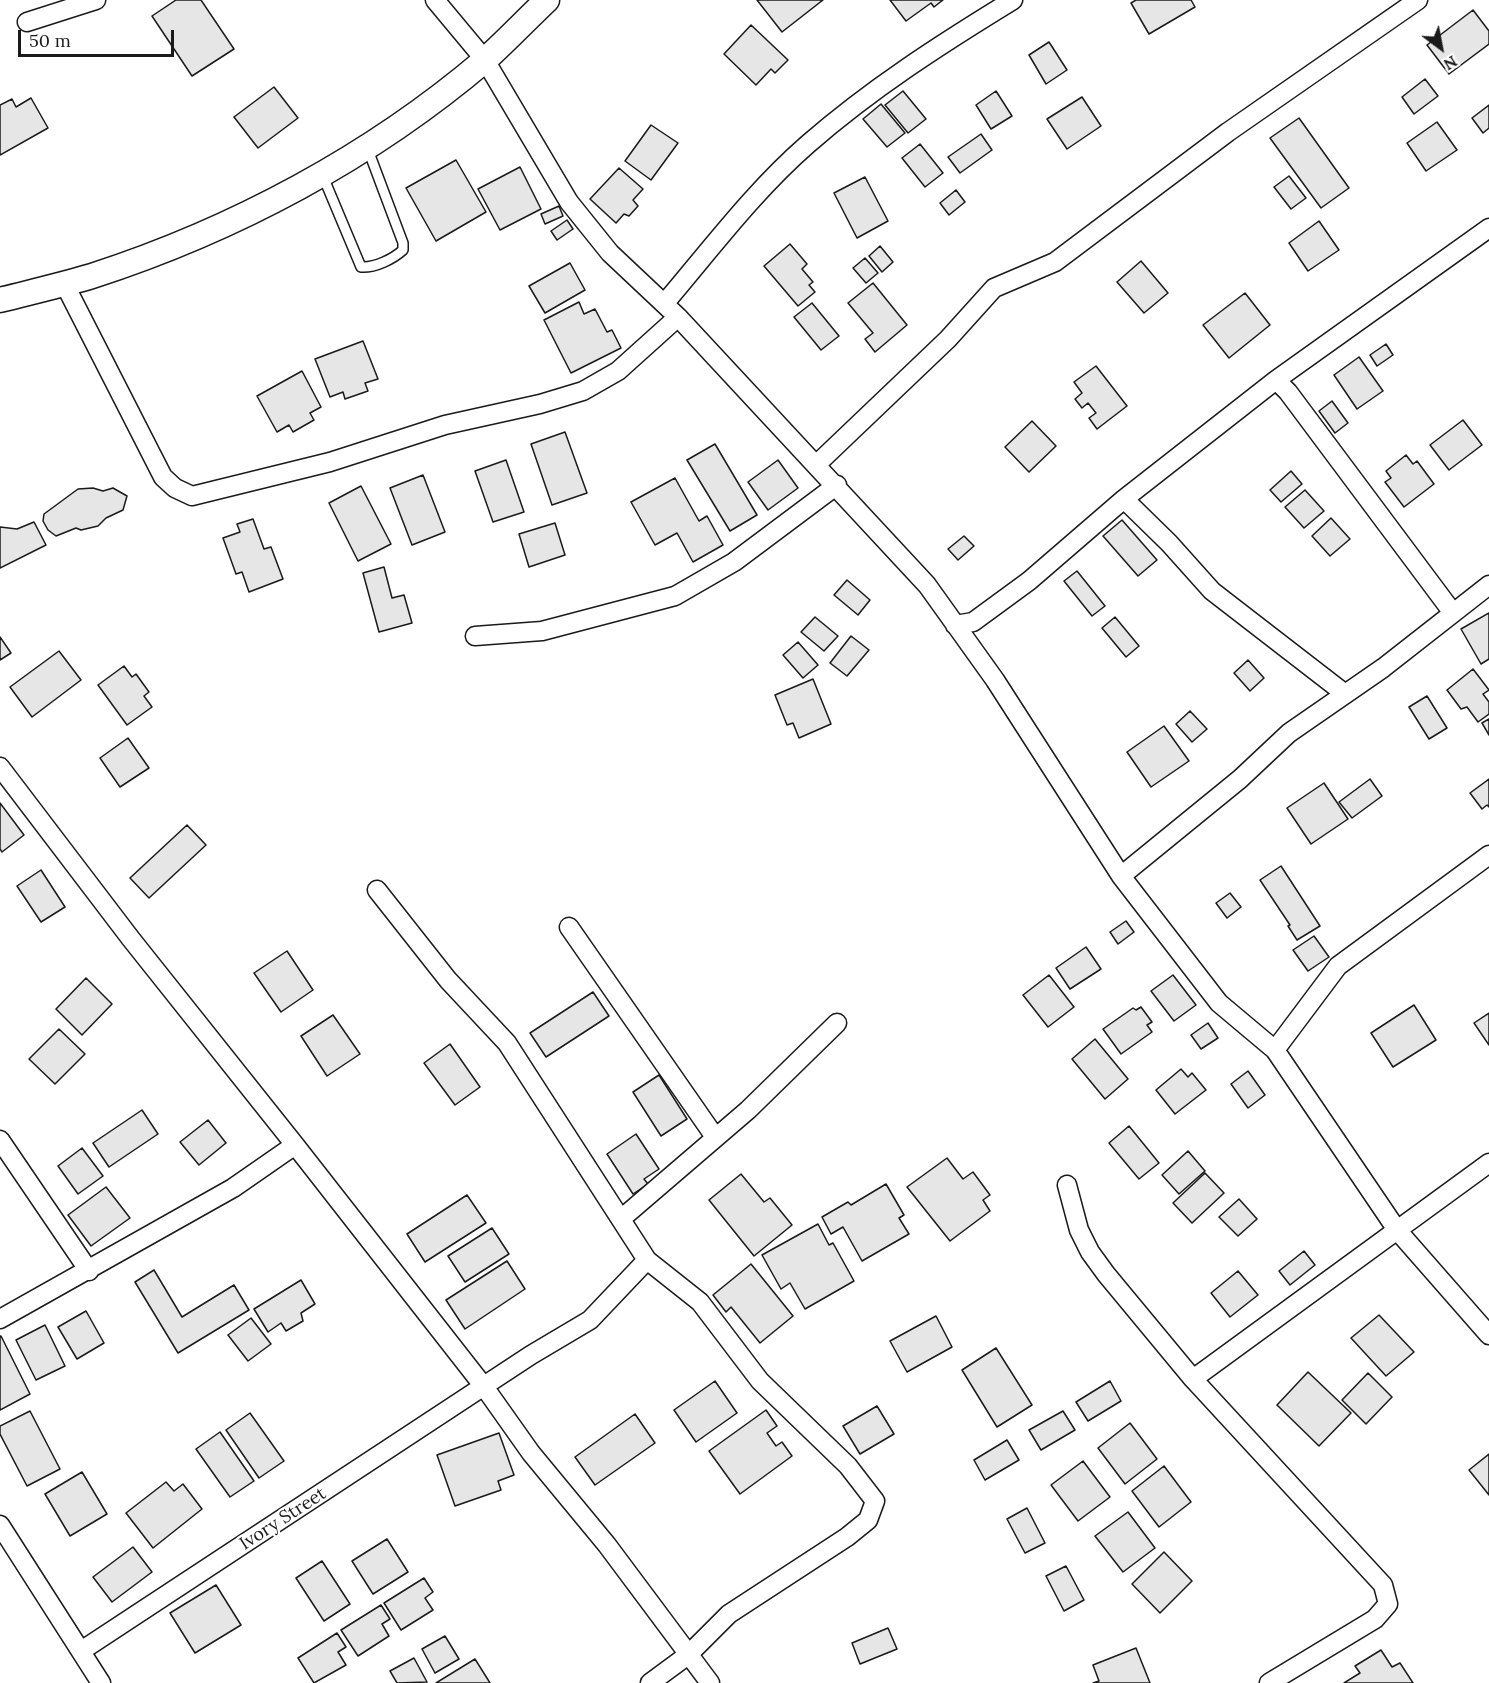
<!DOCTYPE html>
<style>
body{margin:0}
#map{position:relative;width:1489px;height:1683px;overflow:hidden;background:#fff;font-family:Lora,serif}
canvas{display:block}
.north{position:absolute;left:1411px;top:18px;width:60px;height:60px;-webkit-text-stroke:4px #fff;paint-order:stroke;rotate:148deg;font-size:16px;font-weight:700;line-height:24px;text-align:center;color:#1a1a1a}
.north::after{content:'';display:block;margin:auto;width:21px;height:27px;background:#1a1a1a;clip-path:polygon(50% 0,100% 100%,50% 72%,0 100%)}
.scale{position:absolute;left:18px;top:30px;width:156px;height:27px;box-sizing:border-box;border:3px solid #1a1a1a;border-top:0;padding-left:8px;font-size:18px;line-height:21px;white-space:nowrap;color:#1a1a1a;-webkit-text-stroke:4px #fff;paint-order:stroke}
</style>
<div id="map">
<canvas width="1489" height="1683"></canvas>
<div class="north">N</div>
<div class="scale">50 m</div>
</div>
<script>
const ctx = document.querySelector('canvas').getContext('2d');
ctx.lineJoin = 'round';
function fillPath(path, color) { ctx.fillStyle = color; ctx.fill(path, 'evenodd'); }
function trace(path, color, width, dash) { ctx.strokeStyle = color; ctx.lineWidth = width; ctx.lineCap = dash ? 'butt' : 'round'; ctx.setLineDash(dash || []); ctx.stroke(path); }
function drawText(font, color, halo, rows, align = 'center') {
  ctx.font = font + ' Lora,serif'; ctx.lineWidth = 4.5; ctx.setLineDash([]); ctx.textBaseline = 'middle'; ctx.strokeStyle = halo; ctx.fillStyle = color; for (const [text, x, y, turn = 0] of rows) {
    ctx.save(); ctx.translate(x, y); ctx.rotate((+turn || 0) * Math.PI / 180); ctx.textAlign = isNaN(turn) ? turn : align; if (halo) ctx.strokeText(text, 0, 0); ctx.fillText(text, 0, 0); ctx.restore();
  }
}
const building = new Path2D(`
 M176,0h25l33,49 -42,27 -40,-60z
 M757,0h66l-41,32z
 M890,0h53l-9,7 -3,-4 -25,18z
 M1136,0h55l4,7 -46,27 -18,-31z
 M1473,10l16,21v13l-40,30 -22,-29z
 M751,25l37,35 -13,13 -4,-4 -15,16 -32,-31z
 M1049,42l18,28 -21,14 -17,-29z
 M1425,79l13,17 -24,18 -12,-17z
 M274,87l24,31 -40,30 -24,-31z
 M903,91l23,28 -18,14 -23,-28z
 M996,91l16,25 -21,13 -15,-24z
 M1082,97l19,29 -34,23 -20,-30z
 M31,98l17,30 -48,27v-50l12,-6 4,8z
 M881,104l24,29 -18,14 -24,-28z
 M1489,105v23l-6,5 -11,-15z
 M1299,118l50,70 -28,20 -51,-70z
 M1437,122l20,28 -31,21 -19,-28z
 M651,125l27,18 -27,37 -26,-19z
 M981,134l11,16 -32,23 -12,-16z
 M920,144l23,29 -18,14 -23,-29z
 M456,160l30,52 -50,29 -30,-53z
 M520,167l21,42 -41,21 -22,-41z
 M619,168l24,21 -10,11 5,6 -9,10 -5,-2 -8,9 -26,-24z
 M1289,176l17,22 -15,11 -17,-22z
 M865,177l23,44 -31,17 -23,-45z
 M956,190l9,12 -16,13 -9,-12z
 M559,206l4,10 -18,8 -4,-10z
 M567,220l6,9 -16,11 -6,-9z
 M1319,221l20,29 -31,21 -19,-28z
 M790,244l17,20 -5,5 11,13 -4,3 6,7 -17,14 -34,-40z
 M880,246l13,16 -11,10 -13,-16z
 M865,258l13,15 -12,10 -13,-15z
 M1141,261l27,32 -24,20 -27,-31z
 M570,263l15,27 -40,23 -16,-27z
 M873,283l34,42 -32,27 -10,-13 8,-6 -25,-30z
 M1245,293l25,32 -41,33 -26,-33z
 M579,302l5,12 11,-5 12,23 5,-2 9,18 -50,25 -27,-53z
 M812,303l27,33 -18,14 -27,-33z
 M363,341l15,38 -13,4 3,8 -23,8 -2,-7 -13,5 -15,-38z
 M1386,344l7,11 -16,11 -7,-11z
 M1359,357l24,34 -26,18 -23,-34z
 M1096,366l31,40 -30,23 -8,-11 7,-5 -8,-10 -6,5 -7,-9 7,-6 -8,-11z
 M302,371l19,36 -11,6 4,7 -21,12 -4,-7 -12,7 -20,-36z
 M1332,401l16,22 -13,10 -16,-22z
 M1463,420l19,25 -33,25 -19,-25z
 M1032,421l24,25 -27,26 -24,-25z
 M565,432l22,61 -35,12 -21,-61z
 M715,444l42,71 -27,16 -43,-71z
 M1406,455l7,9 4,-3 17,23 -30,23 -19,-25 6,-4 -5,-7z
 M506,460l18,52 -31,10 -18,-51z
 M778,460l20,28 -30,22 -20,-28z
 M1291,471l11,13 -21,18 -11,-12z
 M423,475l22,57 -33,13 -22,-57z
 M675,478l24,43 8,-5 16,29 -30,17 -16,-29 -22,12 -24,-43z
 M361,486l30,58 -33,17 -29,-58z
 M93,488l10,3 10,-3 14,8 -4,14 -17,8 -8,8 -17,4 -5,-2 -20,8 -8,-6 -5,-9 1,-7 34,-25z
 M1305,490l19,21 -20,17 -19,-21z
 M1331,518l19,21 -20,17 -18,-20z
 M253,519l11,30 7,-2 12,32 -34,13 -7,-20 -6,2 -13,-36 17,-6 -3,-8z
 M1122,520l35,40 -19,16 -35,-40z
 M34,522l12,23 -46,23v-41l17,2z
 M555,523l10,32 -36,12 -10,-33z
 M964,536l10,10 -16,14 -10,-11z
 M384,567l8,31 12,-3 8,28 -33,9 -16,-59z
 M1077,571l28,35 -13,10 -28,-35z
 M847,580l23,20 -12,15 -24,-20z
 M1489,613v46l-8,5 -20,-35z
 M815,617l23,19 -14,15 -23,-19z
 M1115,617l24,29 -13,11 -24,-29z
 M851,636l18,14 -22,26 -17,-13z
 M0,637l11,16 -11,7z
 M798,642l20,23 -15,13 -20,-23z
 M59,651l22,29 -49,37 -22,-30z
 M1248,660l16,18 -14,13 -16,-18z
 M124,666l8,11 4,-3 13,18 -5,4 8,11 -25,18 -29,-40z
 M1473,669l16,21 -6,4 6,8v12l-11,8 -11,-15 -6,2 -14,-19z
 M813,679l18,45 -32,14 -6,-15 -6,2 -12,-30z
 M1427,696l20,32 -18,11 -20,-32z
 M1190,711l17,18 -15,13 -16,-18z
 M1489,719v16l-7,-12z
 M1164,726l25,35 -38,26 -24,-35z
 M128,738l21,30 -29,19 -20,-29z
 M1370,779l12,17 -30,22 -13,-16z
 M1489,779v28l-2,-2 -5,4 -12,-16z
 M1324,783l24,36 -37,25 -24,-36z
 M0,803l24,32 -22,17 -2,-3z
 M187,825l19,20 -57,53 -19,-20z
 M1281,866l39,60 -23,14 -9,-14 2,-1 -30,-45z
 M41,870l24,37 -24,15 -24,-36z
 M1230,893l11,14 -14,11 -11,-15z
 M1126,921l8,11 -16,12 -8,-12z
 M1314,936l15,21 -21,14 -15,-21z
 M1086,947l15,22 -31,20 -14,-21z
 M287,951l26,39 -32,22 -27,-39z
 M1049,975l25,32 -26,20 -25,-32z
 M1173,975l23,30 -22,16 -23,-30z
 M86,978l26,26 -30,31 -26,-26z
 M593,992l16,24 -63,41 -16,-24z
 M1414,1005l22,35 -43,27 -22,-34z
 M1141,1007l11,15 -5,3 5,7 -31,22 -18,-25 30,-21 3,2z
 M1489,1013v32l-15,-22z
 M333,1015l27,39 -33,22 -26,-40z
 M1208,1023l10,15 -17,11 -10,-14z
 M59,1029l26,25 -30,30 -26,-25z
 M1095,1039l33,40 -23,20 -33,-40z
 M450,1044l30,43 -25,18 -31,-42z
 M1181,1069l7,8 4,-4 14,17 -31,24 -19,-24z
 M1248,1071l17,24 -17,13 -17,-24z
 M659,1075l28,44 -26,17 -28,-44z
 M142,1110l16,24 -49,33 -16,-24z
 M208,1120l18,23 -27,22 -19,-23z
 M1129,1126l30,37 -20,16 -30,-36z
 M636,1134l23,35 -15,10 4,5 -15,10 -26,-40z
 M82,1148l21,28 -25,18 -20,-28z
 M1188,1151l17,20 -26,23 -17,-19z
 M947,1158l16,21 10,-7 17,23 -7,5 7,11 -40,30 -43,-54z
 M1205,1173l19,20 -32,30 -19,-20z
 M741,1174l23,28 6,-4 22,27 -38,31 -45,-56z
 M886,1184l18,31 -5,3 10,16 -47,27 -19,-34 -12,7 -9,-17 26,-15 3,3z
 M106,1187l24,31 -39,28 -23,-31z
 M467,1195l19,28 -61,39 -18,-28z
 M1239,1199l18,20 -19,17 -19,-19z
 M818,1224l11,21 4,-2 21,38 -49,28 -15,-26 -9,6 -19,-34z
 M492,1228l17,26 -44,28 -17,-26z
 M1304,1251l11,14 -25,20 -11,-14z
 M507,1261l18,28 -60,40 -19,-29z
 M751,1264l42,52 -33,27 -29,-36 -5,5 -13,-17z
 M154,1270l28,47 52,-32 15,25 -71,43 -43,-71z
 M1238,1271l20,24 -28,22 -19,-24z
 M301,1280l14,24 -14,9 2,8 -17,10 -5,-8 -13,9 -14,-23z
 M86,1311l18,32 -27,16 -19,-32z
 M1379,1315l35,37 -28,24 -35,-38z
 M936,1316l16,31 -45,25 -17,-31z
 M251,1318l20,26 -23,17 -20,-26z
 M45,1325l20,41 -29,14 -20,-40z
 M1,1336l29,58 -30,16v-74z
 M996,1348l36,57 -35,22 -35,-57z
 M1308,1372l43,41 -32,33 -42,-41z
 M1368,1373l24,24 -26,27 -24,-24z
 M715,1381l22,32 -41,29 -22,-32z
 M1110,1381l11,20 -33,20 -12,-19z
 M877,1406l17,28 -34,20 -17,-28z
 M766,1410l11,16 -10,7 9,13 6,-4 10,14 -52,38 -31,-43z
 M30,1411l30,58 -33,17 -27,-52v-8z
 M1063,1411l12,19 -34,20 -12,-20z
 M250,1413l34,48 -25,17 -33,-48z
 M635,1414l20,29 -60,42 -20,-28z
 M1130,1423l27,36 -32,25 -27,-36z
 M220,1432l34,49 -24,16 -34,-48z
 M499,1433l15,42 -16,6 3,9 -46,16 -18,-51z
 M1007,1440l12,20 -34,20 -11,-20z
 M1489,1454v41l-20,-25z
 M1083,1461l27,36 -32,24 -27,-36z
 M1164,1466l27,36 -32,25 -27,-36z
 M82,1472l25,42 -37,22 -25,-42z
 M166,1482l8,9 9,-7 19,25 -49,39 -27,-35z
 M1027,1508l18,35 -20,10 -18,-34z
 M1128,1512l27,36 -32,24 -28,-36z
 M387,1539l21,33 -35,22 -21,-33z
 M133,1547l19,25 -40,30 -19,-25z
 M1164,1552l28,29 -32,32 -28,-29z
 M322,1561l28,43 -26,17 -28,-43z
 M1066,1566l18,34 -20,11 -18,-35z
 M424,1578l9,14 -8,6 8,12 -32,20 -17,-27z
 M216,1585l25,40 -46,28 -25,-40z
 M381,1605l9,14 -8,5 7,12 -31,20 -17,-26z
 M888,1628l9,21 -37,15 -8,-21z
 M337,1633l9,14 -8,5 8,13 -32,18 -16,-25z
 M445,1636l14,23 -24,14 -13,-24z
 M1136,1648l14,35h-57l6,-2 -6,-16z
 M1381,1650l11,17 8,-4 13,20h-69l16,-10 -5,-7z
 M414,1658l13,24 -30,1 -7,-12z
 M475,1659l15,24h-54z`);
const service = new Path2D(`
 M322,174l39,93c14,1 32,-8 42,-17v-7l-36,-96`);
const minor = new Path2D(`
 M435,0l50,60 84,142 41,51 68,64 249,268 68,95 126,196 98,127 56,47 122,180 92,105
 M27,22l69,-22
 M64,283l99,194 12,11 17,8 138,-34 115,-37 95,-21 43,-13 35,-20 60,-54
 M664,304c46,-54 90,-113 144,-160 63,-55 133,-100 205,-144
 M1276,380l213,-152
 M817,464l131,-125 46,-51 61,-26 173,-130 190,-132
 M1124,499l45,44 43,48 132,102
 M955,625l18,-3 56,-41 95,-82 152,-119 12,12 165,221
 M475,636l67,-5 133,-35 59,-34 103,-77
 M0,767l131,172 164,206 190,243 46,65 76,92 103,138
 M1121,876l119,-97 49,-46 94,-65 106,-83
 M569,927l146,210
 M1275,1050l63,-84 151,-111
 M0,1140l89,131
 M1067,1185l12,45 11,22 16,22 87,105 190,206 5,19 -13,15 -106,64
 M621,1219l127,-109 89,-87
 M647,1260l53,42 60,79 88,85 27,35 -7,19 -21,17 -118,77 -41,41 -38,28
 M0,1319l233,-131 62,-43
 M1193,1379l296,-216
 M0,1525l101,158
 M81,1651l450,-296 59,-35 57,-60 -140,-217 -59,-63 -71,-90`);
const tertiary = new Path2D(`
 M0,300c31,-8 62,-15 92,-24 142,-46 279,-119 393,-216 21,-19 41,-40 62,-60`);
const streetNames = [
 ["Ivory Street",283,1519,-33]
];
fillPath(building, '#e6e6e6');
trace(building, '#1a1a1a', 1.5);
trace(service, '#1a1a1a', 12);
trace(minor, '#1a1a1a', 21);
trace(tertiary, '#1a1a1a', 27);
trace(service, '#fff', 9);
trace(minor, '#fff', 18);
trace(tertiary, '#fff', 24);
drawText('18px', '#1a1a1a', '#fff', streetNames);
</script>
